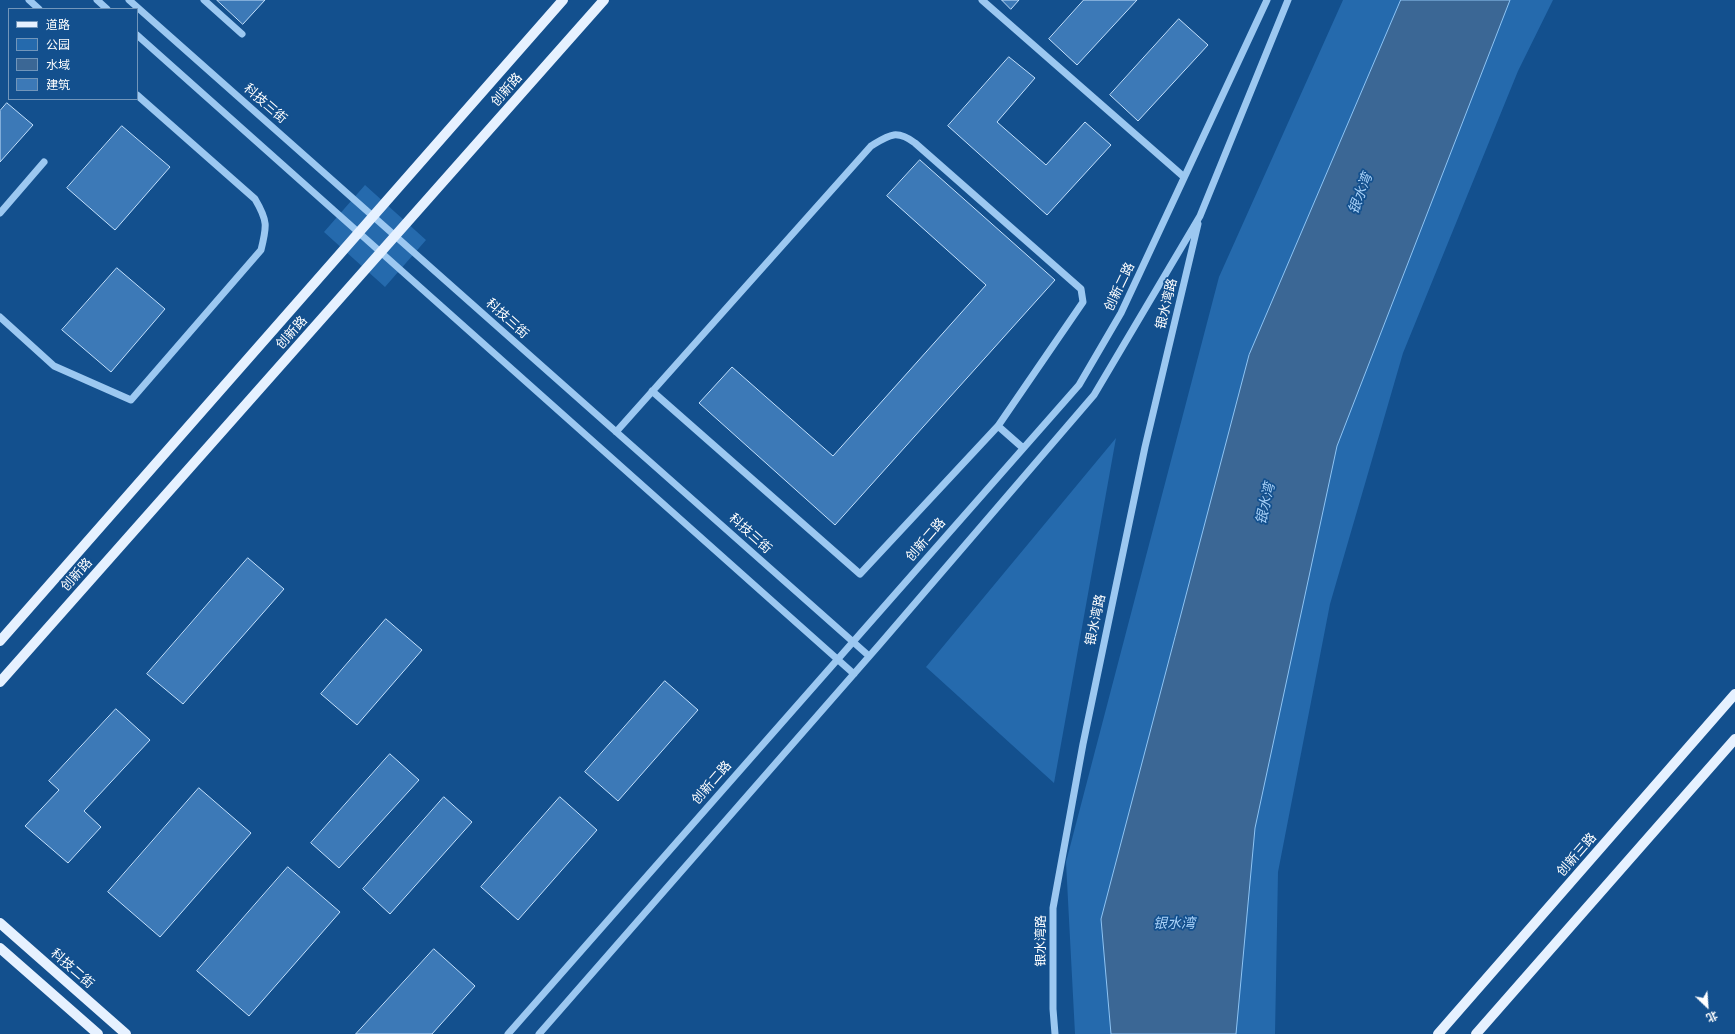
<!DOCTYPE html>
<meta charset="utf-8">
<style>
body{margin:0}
#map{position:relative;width:1735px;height:1034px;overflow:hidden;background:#13508e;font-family:"Space Grotesk","Noto Sans SC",sans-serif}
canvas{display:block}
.legend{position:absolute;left:8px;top:8px;width:130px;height:92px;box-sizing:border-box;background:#13508e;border:1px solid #7196bb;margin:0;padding:5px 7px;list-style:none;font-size:12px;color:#fff}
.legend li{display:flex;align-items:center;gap:8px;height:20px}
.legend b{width:20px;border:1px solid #7196bb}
.north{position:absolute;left:1687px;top:986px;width:40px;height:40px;-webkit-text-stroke:3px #13508e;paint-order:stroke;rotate:155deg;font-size:11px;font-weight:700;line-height:16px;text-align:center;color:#fff}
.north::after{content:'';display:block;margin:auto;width:14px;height:18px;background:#fff;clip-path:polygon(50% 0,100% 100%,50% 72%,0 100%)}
</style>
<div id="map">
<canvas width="1735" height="1034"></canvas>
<ul class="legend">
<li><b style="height:5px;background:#e6f1ff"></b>道路</li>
<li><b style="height:11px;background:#256aad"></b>公园</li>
<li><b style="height:11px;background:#3b6795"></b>水域</li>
<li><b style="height:11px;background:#3c79b7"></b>建筑</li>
</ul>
<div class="north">北</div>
</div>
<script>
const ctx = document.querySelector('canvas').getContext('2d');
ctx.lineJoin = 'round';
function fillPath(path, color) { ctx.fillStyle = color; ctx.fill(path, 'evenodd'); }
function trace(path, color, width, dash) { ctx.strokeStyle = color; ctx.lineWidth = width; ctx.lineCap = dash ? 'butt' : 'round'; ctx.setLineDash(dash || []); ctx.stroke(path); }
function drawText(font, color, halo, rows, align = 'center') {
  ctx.font = font + ' "Space Grotesk","Noto Sans SC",sans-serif'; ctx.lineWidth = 3.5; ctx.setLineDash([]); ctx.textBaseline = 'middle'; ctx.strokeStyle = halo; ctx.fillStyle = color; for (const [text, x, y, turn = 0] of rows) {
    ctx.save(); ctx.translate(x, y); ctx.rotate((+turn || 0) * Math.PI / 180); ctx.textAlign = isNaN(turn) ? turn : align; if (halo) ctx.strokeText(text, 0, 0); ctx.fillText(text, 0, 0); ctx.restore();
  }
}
const green = new Path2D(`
 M1343,0h210l-35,71 -115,282 -73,251 -52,268 -3,162h-200l-9,-172 153,-585z
 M365,185l61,55 -41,47 -61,-55z
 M1116,438l-62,345 -128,-116z`);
const water = new Path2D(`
 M1401,0h109l-173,446 -82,382 -19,206h-125l-10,-115 148,-564z`);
const building = new Path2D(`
 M217,0h48l-22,24z
 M1002,0h17l-8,9z
 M1084,0h53l-60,65 -28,-26z
 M1179,19l29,26 -70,76 -28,-26z
 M1009,57l26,21 -38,44 49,43 39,-43 26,23 -64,70 -99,-89z
 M7,103l26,22 -33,37v-51z
 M122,126l48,41 -55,63 -48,-42z
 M920,160l135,120 -220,245 -136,-122 33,-36 101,89 153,-171 -99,-89z
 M117,268l48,41 -54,63 -49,-42z
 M248,558l36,31 -101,115 -36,-30z
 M386,619l36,31 -65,75 -36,-31z
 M665,681l33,29 -80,91 -33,-29z
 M116,709l34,31 -66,71 17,16 -33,36 -43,-37 34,-36 -10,-9z
 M390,754l29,26 -80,88 -28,-25z
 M199,788l52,45 -91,104 -52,-45z
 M444,797l28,25 -82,92 -27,-25z
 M560,797l37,33 -79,90 -37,-33z
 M288,867l52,45 -91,104 -52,-45z
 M434,949l41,37 -43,48h-76z`);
const minor = new Path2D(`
 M29,0l10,9
 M97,0l10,9
 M129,0l740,656
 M204,0l38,34
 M982,0l202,177
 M137,35l717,639
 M0,213l44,-51
 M0,317l54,49 77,34 130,-150c6,-24 7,-29 -6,-51l-118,-104
 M998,426l25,22
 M616,432l255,-286c18,-11 25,-17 44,-3l166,146 2,13 -85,124 -138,148 -208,-183
 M508,1034l571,-649 42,-72 146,-313
 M539,1034l341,-390 214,-249 106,-179 88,-216
 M1055,1034l-2,-25v-101l30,-164 62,-297 53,-223`);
const major = new Path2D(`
 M0,641l563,-641
 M0,682l604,-682
 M0,923l126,111
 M0,948l98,86
 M1438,1034l297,-340
 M1476,1034l259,-295`);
const streetNames = [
 ["创新路",507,90,-49],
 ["科技三街",265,104,41],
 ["创新二路",1120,287,-64],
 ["银水湾路",1167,304,-76],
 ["科技三街",507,319,42],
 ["创新路",292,333,-48],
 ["科技三街",750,534,42],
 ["创新二路",926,540,-49],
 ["创新路",77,575,-48],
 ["银水湾路",1096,620,-78],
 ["创新二路",712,783,-49],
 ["创新三路",1577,855,-49],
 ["银水湾路",1041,941,-90],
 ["科技二街",72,969,41]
];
const waterNames = [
 ["银水湾",1361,194,-69],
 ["银水湾",1266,504,-77],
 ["银水湾",1174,924]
];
fillPath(green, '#256aad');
fillPath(water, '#3b6795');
trace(water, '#8ec4f4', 1);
fillPath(building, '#3c79b7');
trace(building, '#c3e0fc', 1);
trace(minor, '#9cc8f1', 7);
trace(major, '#e6f1ff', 10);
drawText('13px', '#fff', '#13508e', streetNames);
drawText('italic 14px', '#a8d1f8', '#13508e', waterNames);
</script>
